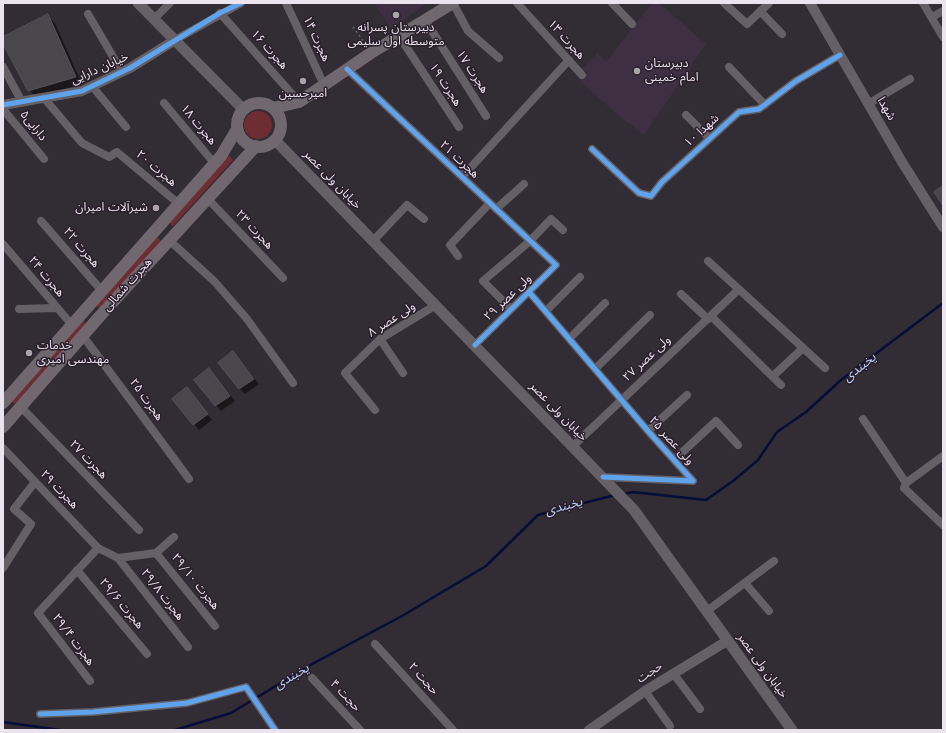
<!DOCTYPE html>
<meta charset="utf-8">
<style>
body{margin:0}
#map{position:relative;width:946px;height:733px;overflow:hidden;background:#322c34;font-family:Jost,sans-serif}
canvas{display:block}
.frame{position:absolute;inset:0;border:4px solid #ebe3ed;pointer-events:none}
</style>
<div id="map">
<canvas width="946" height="733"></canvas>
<div class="frame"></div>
</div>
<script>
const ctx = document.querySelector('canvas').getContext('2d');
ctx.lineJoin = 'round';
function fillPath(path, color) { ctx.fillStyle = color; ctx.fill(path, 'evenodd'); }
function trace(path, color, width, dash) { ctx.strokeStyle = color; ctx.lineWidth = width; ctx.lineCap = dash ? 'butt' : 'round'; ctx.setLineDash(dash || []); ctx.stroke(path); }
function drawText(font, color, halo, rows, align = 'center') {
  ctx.font = font + ' Jost,"Noto Sans Arabic",sans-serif'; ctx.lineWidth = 3; ctx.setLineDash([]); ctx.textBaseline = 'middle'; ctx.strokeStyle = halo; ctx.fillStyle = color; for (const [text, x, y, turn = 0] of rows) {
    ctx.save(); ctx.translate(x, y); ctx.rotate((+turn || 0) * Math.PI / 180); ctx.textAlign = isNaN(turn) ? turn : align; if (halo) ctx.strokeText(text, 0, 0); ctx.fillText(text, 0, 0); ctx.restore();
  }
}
const built = new Path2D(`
 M374,3h54l-37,25z
 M652,3h7l47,41 -62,91 -27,-21 -37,-33 8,-8 -6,-4 15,-16 9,9z`);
const green = new Path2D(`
 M244 125a14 14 0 1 1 28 0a14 14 0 1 1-28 0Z
 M229,155l4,5 -60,66 -4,-4z
 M157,237l4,4 -61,68 -5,-4z
 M83,320l4,4 -72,80 -4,-3z`);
const shadow = new Path2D(`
 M48,16l7,7 27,61 -46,13 -7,-7 -26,-48v-4z
 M233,352l26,32 -14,10 -5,-5z
 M209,369l26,32 -14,10 -25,-31z
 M187,388l25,32 -13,10 -5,-6z`);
const stream = new Path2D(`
 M624,494l9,-2 73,8 27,-19 25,-21 19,-28 29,-20 35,-32 102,-77
 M3,722l57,8
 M175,730l56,-17 83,-50 88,-47 84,-50 52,-51 77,-20`);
const building = new Path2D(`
 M48,14l28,63 -48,14 -25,-47v-7z
 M943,186v20l-9,-14z
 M233,351l21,28 -15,10 -21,-26z
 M209,368l21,28 -15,10 -21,-26z
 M187,387l21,27 -15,11 -21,-26z`);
const path = new Path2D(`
 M353,27l13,18`);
const minor = new Path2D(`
 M286,3l38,82
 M453,3l15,28 31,27
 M517,3l65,72
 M612,3l20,21
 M724,3l23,21 22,-21
 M923,3l20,34
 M760,11l22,23
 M220,13l79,89
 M88,14l34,58
 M932,17l11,-6
 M154,19l16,-16
 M425,20l61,96
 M399,36l60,91
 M175,40l66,-37
 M3,67l19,35
 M729,67l36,38
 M347,69l209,196 -81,80
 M92,86l34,41
 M44,98l38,45 27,14 8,-5 62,52
 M164,103l50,60
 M868,104l42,-25
 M3,109l41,50
 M686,115l23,23
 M592,149l47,44 12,3 11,-14 77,-70 20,-3 37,-28 44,-26
 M462,177l107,-117
 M207,198l76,80
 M496,209l28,-25
 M41,221l61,70
 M169,240l46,42 32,37 46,64
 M373,241l34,-36 17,14
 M3,244l69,81
 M458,256l-8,-11 40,-42
 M708,261l117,107
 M529,292l119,139 45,50 -90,-4
 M681,294l27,25
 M19,309l38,-1
 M511,309l-28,-28 47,-40 21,-22 12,11
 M546,311l34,-34
 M711,316l70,69
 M83,336l106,143
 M380,339l23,34
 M569,339l36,-36
 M595,369l55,-54
 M773,376l30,-28
 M21,407l118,123
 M375,410l-30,-37 35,-34 56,-34
 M863,419l43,64
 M648,431l39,-36
 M573,446l165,-156
 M3,448l95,100 20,10 38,-5 18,-16
 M943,456l-37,27 -2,5 39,37
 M674,460l42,-39 22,24
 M156,553l59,73
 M118,558l70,89
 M3,568l28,-44 -17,-15 21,-27
 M77,570l70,84
 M745,583l24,28
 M707,611l67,-50
 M375,644l78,86
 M673,673l27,36
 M312,678l48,52
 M90,681l-52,-68 60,-65
 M645,691l25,35
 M40,714l53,-2 94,-9 59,-16 29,43`);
const tertiary = new Path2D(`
 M810,3l92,159 41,65
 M3,105l79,-14 48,-23 45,-28
 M589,730l56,-39 82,-50`);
const secondary = new Path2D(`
 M138,3l105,106
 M275,140l359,370 158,220`);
const primary = new Path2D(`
 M237 125a22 22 0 1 1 44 0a22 22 0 1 1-44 0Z
 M273,108l26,-6 72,-49 82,-50
 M3,403l218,-247 16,-27
 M3,427l97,-111 156,-170`);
const cycleway = new Path2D(`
 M347,69l209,196 -81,80
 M3,105l79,-14 48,-23 90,-55 21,-10
 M592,149l47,44 12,3 11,-14 77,-70 20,-3 37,-28 44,-26
 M529,292l119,139 45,50 -90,-4
 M40,714l53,-2 94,-9 59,-16 29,43`);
const markers = [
 [396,15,4,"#aaa3ac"],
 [637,71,4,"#aaa3ac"],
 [303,81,4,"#aaa3ac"],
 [156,208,4,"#aaa3ac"],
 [29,353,4,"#aaa3ac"]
];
const poiNames = [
 ["دبیرستان پسرانه",396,28],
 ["متوسطه اول سلیمی",396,42],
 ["دبیرستان",645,64,"left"],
 ["امام خمینی",645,78,"left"],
 ["امیرحسین",303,94],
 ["شیرآلات امیران",148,208,"right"],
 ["خدمات",37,346,"left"],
 ["مهندسی امیری",37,360,"left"]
];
const streetNames = [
 ["هجرت ۱۴",316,39,65],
 ["هجرت ۱۳",566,40,48],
 ["هجرت ۱۶",269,50,48],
 ["خیابان دارایی",100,69,-24],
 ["هجرت ۱۷",472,72,57],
 ["هجرت ۱۹",445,85,57],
 ["شهدا",886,109,60],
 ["هجرت ۱۸",198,125,50],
 ["دارایی۵",33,126,51],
 ["شهدا ۱۰",702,131,-42],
 ["هجرت ۲۱",459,160,43],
 ["هجرت ۲۰",156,169,40],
 ["خیابان ولی عصر",332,180,46],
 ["هجرت ۲۳",254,230,47],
 ["هجرت ۲۲",81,248,49],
 ["هجرت ۲۴",46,277,50],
 ["هجرت شمالی",128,285,-48],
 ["ولی عصر ۲۹",508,298,-44],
 ["ولی عصر ۸",392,320,-33],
 ["ولی عصر ۲۷",647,359,-43],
 ["هجرت ۲۵",146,400,54],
 ["خیابان ولی عصر",558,412,46],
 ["ولی عصر ۲۵",671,441,48],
 ["هجرت ۲۷",88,460,46],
 ["هجرت ۲۹",59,490,46],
 ["هجرت ۲۹/۱۰",195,582,51],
 ["هجرت ۲۹/۸",162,595,52],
 ["هجرت ۲۹/۶",121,604,50],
 ["هجرت ۲۹/۴",73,640,53],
 ["خیابان ولی عصر",762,666,54],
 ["حجت",650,673,-33],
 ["حجت ۲",423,679,48],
 ["حجت ۴",345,696,47]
];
const waterNames = [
 ["یخبندی",860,368,-38],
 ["یخبندی",564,507,-15],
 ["یخبندی",292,677,-30]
];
fillPath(built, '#3e2f42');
fillPath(green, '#6e2d33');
fillPath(shadow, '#0007');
trace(stream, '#040e39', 2.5);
fillPath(building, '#49464c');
trace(building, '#55525a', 1);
trace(path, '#676268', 1.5, [2, 3]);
trace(minor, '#646065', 8);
trace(tertiary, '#646065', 10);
trace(secondary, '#646065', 11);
trace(primary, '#70676f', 12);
trace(cycleway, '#60a3ed', 5);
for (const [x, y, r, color] of markers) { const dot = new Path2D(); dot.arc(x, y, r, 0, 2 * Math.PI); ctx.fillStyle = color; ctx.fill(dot); trace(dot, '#2a1e2d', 1.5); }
drawText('12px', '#ebe3ed', '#2a1e2d', poiNames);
drawText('12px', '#ebe3ed', '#2a1e2d', streetNames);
drawText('italic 13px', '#b9d1f7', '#2a1e2d', waterNames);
</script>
